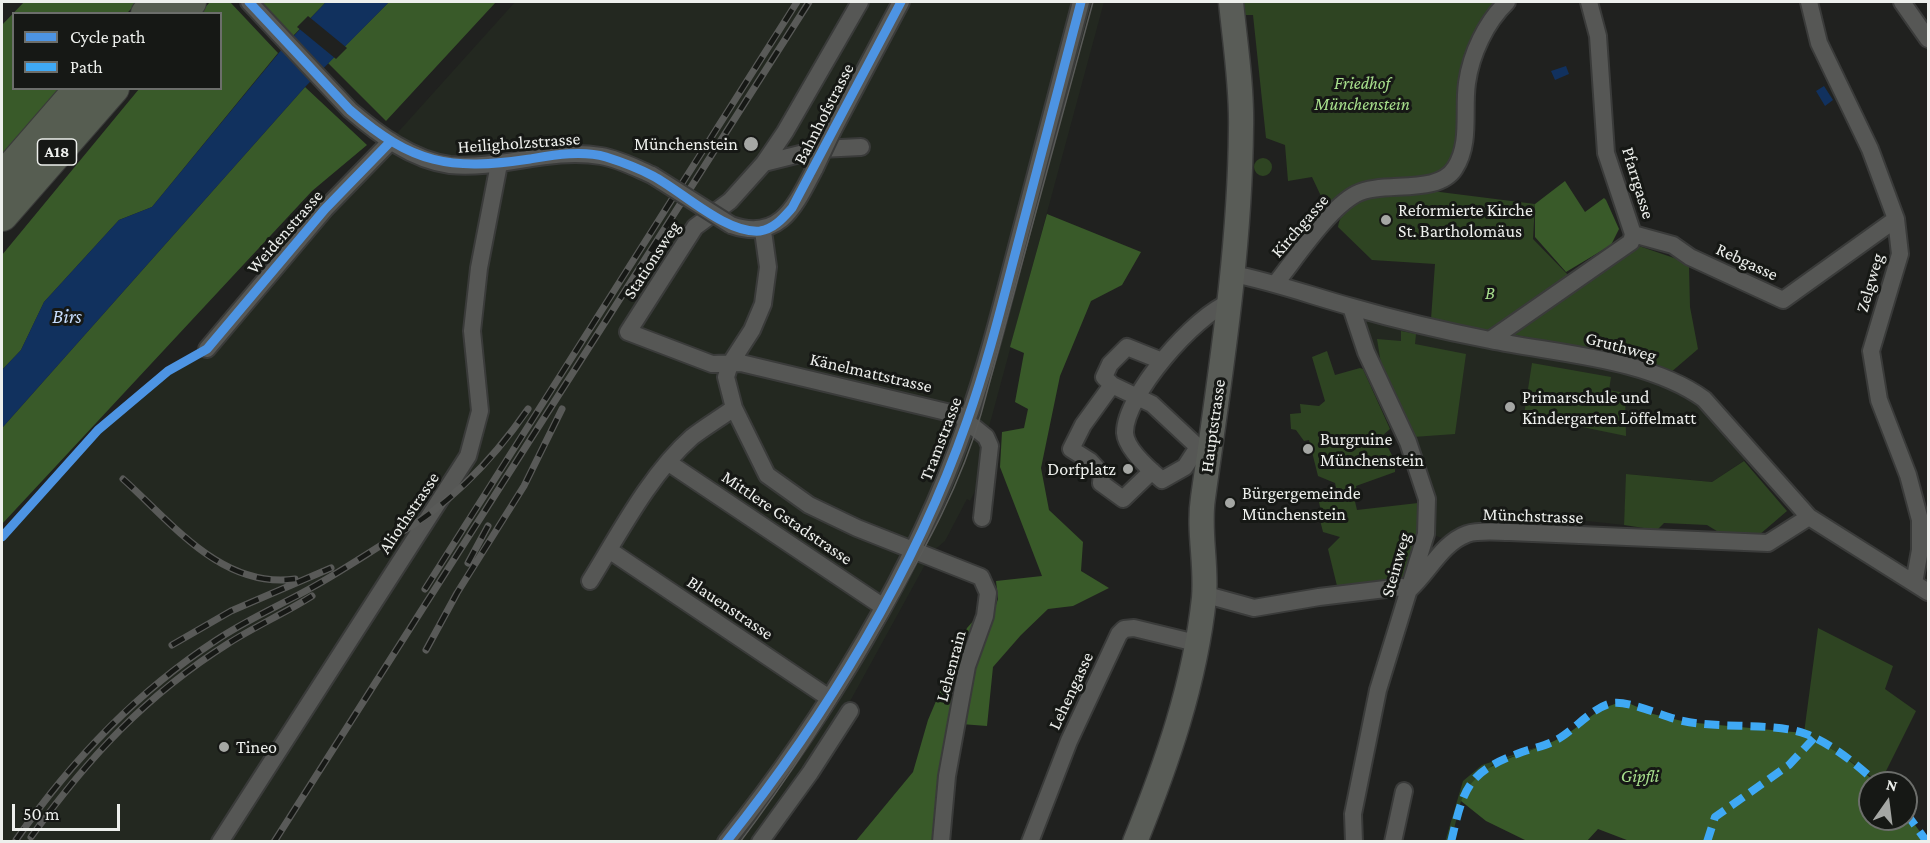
<!DOCTYPE html>
<meta charset="utf-8">
<style>
body{margin:0}
#map{position:relative;width:1930px;height:843px;overflow:hidden;background:#20211f;font-family:"Crimson Pro",serif}
canvas{display:block}
.frame{position:absolute;inset:0;border:3px solid #edefec;pointer-events:none}
.legend{position:absolute;left:12px;top:12px;width:210px;height:78px;box-sizing:border-box;background:#161815;border:2px solid #6c6e6b;margin:0;padding:8px 10px;list-style:none;font-size:18px;color:#edefec}
.legend li{display:flex;align-items:center;gap:12px;height:30px}
.legend b{width:30px;border:2px solid #6c6e6b}
.north{position:absolute;left:1858px;top:771px;width:60px;height:60px;box-sizing:border-box;background:#161815;border:2px solid #6c6e6b;border-radius:50%;rotate:14deg;font-size:16px;font-weight:700;line-height:24px;text-align:center;color:#edefec}
.north::after{content:'';display:block;margin:auto;width:21px;height:27px;background:#a5a7a4;clip-path:polygon(50% 0,100% 100%,50% 72%,0 100%)}
.scale{position:absolute;left:12px;top:804px;width:108px;height:27px;box-sizing:border-box;border:3px solid #edefec;border-top:0;padding-left:8px;font-size:18px;line-height:21px;white-space:nowrap;color:#edefec;-webkit-text-stroke:4px #161815;paint-order:stroke}
</style>
<div id="map">
<canvas width="1930" height="843"></canvas>
<div class="frame"></div>
<ul class="legend">
<li><b style="height:8px;background:#4d94e3"></b>Cycle path</li>
<li><b style="height:8px;background:#3fa9f5"></b>Path</li>
</ul>
<div class="north">N</div>
<div class="scale">50 m</div>
</div>
<script>
const ctx = document.querySelector('canvas').getContext('2d');
ctx.lineJoin = 'round';
function fillPath(path, color) { ctx.fillStyle = color; ctx.fill(path, 'evenodd'); }
function trace(path, color, width, dash) { ctx.strokeStyle = color; ctx.lineWidth = width; ctx.lineCap = dash ? 'butt' : 'round'; ctx.setLineDash(dash || []); ctx.stroke(path); }
function drawText(font, color, halo, rows, align = 'center') {
  ctx.font = font + ' "Crimson Pro",serif'; ctx.lineWidth = 6; ctx.setLineDash([]); ctx.textBaseline = 'middle'; ctx.strokeStyle = halo; ctx.fillStyle = color; for (const [text, x, y, turn = 0] of rows) {
    ctx.save(); ctx.translate(x, y); ctx.rotate((+turn || 0) * Math.PI / 180); ctx.textAlign = isNaN(turn) ? turn : align; if (halo) ctx.strokeText(text, 0, 0); ctx.fillText(text, 0, 0); ctx.restore();
  }
}
const built = new Path2D(`
 M515,2h559l-118,436 -74,168 -156,235 -724,1v-305l96,-107 70,-59 36,-23z
 M1086,2h18l-115,425 -11,45 4,2 -5,13 -7,14 -3,-2 -22,42 -13,11 -84,153 -93,136 -21,1 208,-343z
 M1351,307l248,52 32,17 51,14 66,68 -36,24 -85,-8 -3,51 -56,-6 -2,8 -47,-4 -41,2 -32,15 -12,-5 -7,-36z`);
const green = new Path2D(`
 M1244,2h250l-26,43 -6,23 -6,82 -7,12 -14,16 -33,5 -74,28 -16,-34 -24,4 -3,-36 -19,-7 -13,-123h-10z
 M1254 167a9 9 0 1 1 18 0a9 9 0 1 1-18 0Z
 M1432,191l103,13 -2,35 36,37 -83,56 -55,-13 4,-55 -63,-4 -34,-33c7,-39 63,-33 94,-36z
 M1639,246l41,14 9,7 1,40 8,42 -28,24 -71,-22 -84,-16v-4z
 M1401,331l15,3 -1,10 51,10 -11,80 -42,3 -30,-61 -6,-37 24,2z
 M1327,351l8,24 25,-7 3,1 27,60 -8,7 13,25v11l-39,14 1,5 -4,2 4,17 61,-7 3,17 -9,27 4,3 -10,29 -68,11 -10,-41 12,-12 -17,-5 -3,-12 5,-5 -4,-4 -3,-13 4,-6 14,-4 -1,-5 -17,-7 -9,-36 -5,1 -8,-11 -5,-1 -1,-15 11,-1 -1,-9 19,2 6,-5 -13,-44z
 M1532,363l79,14 -2,13 16,3 1,43 -102,-21z
 M1744,461l43,50 -28,24 -39,-2 -13,-8 -43,-2 -7,7 -33,-5 2,-51 86,8z
 M1818,628l75,38 -8,23 31,22 -36,72 -38,-28 -38,-22z
 M1556,741l-62,22 -33,38 -10,40 -6,1 18,-61 19,-16z`);
const forest = new Path2D(`
 M24,2h114l-11,11 -113,1v74l47,1 -59,66v-130z
 M210,2h20l48,51 -126,154 -33,13 -75,82 -23,48 -19,20v-115l137,-166 81,-1v-74l-20,-1z
 M261,2h65l-33,34z
 M389,2h107l-110,119 -58,-58z
 M305,87l62,58 -55,46 -310,333v-96z
 M1565,181l20,31 19,-14 2,2 13,29 -8,16 -45,27 -31,-35v-33z
 M1047,214l94,38 -19,33 -31,16 -31,75 -19,92 8,42 34,32 -2,29 28,17 -36,18 -25,3 -27,26 -28,32 -6,59 -26,-2 7,-37 30,-88 -2,-18 46,-5 -42,-109 2,-35 22,-4 4,-19 -13,-7 9,-49 -14,-6z
 M974,620l-33,221 -86,1 58,-70 15,-52 39,-92z
 M1626,702l27,12 33,8 118,11 38,22 35,28h-7v36h36v-6l21,28 -295,1 -34,-13 -11,12h-60l-41,-20 -25,-20c17,-41 57,-43 93,-60 28,-12 40,-36 72,-39z`);
const water = new Path2D(`
 M326,2h63l-84,85 -303,341v-58l19,-20 23,-48 75,-82 33,-13 135,-164z
 M1566,66l3,8 -14,6 -4,-9z
 M1824,86l9,14 -8,6 -9,-15z`);
const pier = new Path2D(`
 M308,16l39,32 -11,11 -39,-32z`);
const minor = new Path2D(`
 M249,2l101,108c28,24 62,50 100,55 51,5 100,-18 151,-9 18,3 35,12 51,19
 M860,2l-75,130 -21,31 -34,38 -35,26 -67,105 84,32 29,-1 218,52 27,22 4,9 -8,72
 M1809,2l10,41 51,106 26,70 4,35 -29,97 8,49 29,75 12,45v30l-6,33
 M1902,2l26,37
 M833,130l68,-128
 M764,163l56,-14 41,-2
 M731,225c49,17 64,-19 84,-57
 M763,231l5,36 -5,37 -11,26 -22,34 -4,13 8,31 33,67 42,30 48,23 124,49 7,16 -3,23 -18,50 -20,110 -6,66
 M1633,234l40,11 17,12 93,43 113,-81
 M1233,274c41,8 79,22 119,33 45,13 92,24 138,33 67,14 157,18 214,59l105,118 119,75
 M1276,283c20,-25 52,-74 80,-89 26,-14 82,2 99,-26 16,-25 8,-57 12,-85 4,-29 19,-61 40,-81
 M1351,307l15,45 42,90 19,57 -1,35 -48,156 -25,124 1,28
 M1490,340l141,-98 2,-8 -27,-81 -8,-117 -9,-34
 M207,349l118,-140 66,-68
 M1112,385l40,19 46,43 8,3
 M1198,447l-13,20 -23,13c-12,-10 -36,-31 -37,-47 -1,-37 71,-119 104,-130
 M669,463l213,143
 M1152,471l-29,28 -22,-16 1,-9 -12,-13 -19,-12 12,-24 29,-40 -8,-8 6,-13 17,-17 35,14
 M609,550l220,148
 M590,581c29,-47 60,-107 102,-144 13,-10 28,-19 42,-29
 M1410,589c19,-17 32,-46 57,-55 12,-4 29,-2 42,-2l259,11 41,-26
 M1204,600l10,-3 40,11 65,-11 83,-10 8,2
 M220,842l248,-386 12,-45 -8,-80 7,-63 20,-104
 M726,842c99,-124 189,-271 241,-421 21,-59 36,-121 52,-182 20,-79 41,-158 62,-237
 M760,842l50,-69 40,-62
 M1030,842l39,-101 50,-107 5,-5 10,-1 62,15
 M1393,842l11,-51`);
const secondary = new Path2D(`
 M1135,842c32,-79 60,-159 69,-244 3,-34 -6,-67 -1,-100 17,-123 37,-245 38,-370 1,-42 -6,-85 -10,-126`);
const motorway = new Path2D(`
 M147,14l10,-12
 M179,14l11,-12
 M2,179l79,-91
 M2,215l111,-127`);
const tram = new Path2D(`
 M740,842c55,-72 102,-148 147,-226 37,-66 73,-129 94,-202l112,-412`);
const rail = new Path2D(`
 M123,479c49,44 99,110 172,100
 M395,536c55,-31 97,-75 133,-127
 M468,563l20,-37
 M425,589l372,-587
 M172,645l59,-34 100,-43
 M426,650l31,-57 67,-107 38,-77
 M31,837c57,-79 115,-142 198,-194 27,-17 56,-30 83,-47
 M16,840c55,-79 118,-146 199,-199 31,-21 64,-35 96,-53 31,-17 60,-37 90,-55
 M274,842l535,-840`);
const minorBridge = new Path2D(`
 M815,168l18,-38
 M652,175l79,50`);
const quiet = new Path2D(`
 M1906,813l21,29
 M1451,842c13,-55 16,-70 71,-90 11,-4 24,-6 34,-12 18,-9 37,-34 57,-37 19,-2 50,14 70,18 36,8 92,1 123,13 26,10 50,30 71,49
 M1707,842l8,-25 74,-52 25,-27`);
const cycleway = new Path2D(`
 M249,2l101,108c62,54 100,61 180,49 24,-4 52,-9 76,-2 16,5 32,11 47,19 30,16 73,58 107,55 14,-2 23,-13 32,-23l109,-206
 M2,537l96,-107 70,-59 39,-22 118,-140 66,-68
 M726,842c99,-124 189,-271 241,-421 21,-59 36,-121 52,-182 20,-79 41,-158 62,-237`);
const markers = [
 [751,144,8,"#a5a7a4"],
 [1386,220,6,"#a5a7a4"],
 [1510,407,6,"#a5a7a4"],
 [1308,449,6,"#a5a7a4"],
 [1128,469,6,"#a5a7a4"],
 [1230,503,6,"#a5a7a4"],
 [224,747,6,"#a5a7a4"]
];
const shields = [
 [57,152,39]
];
const shieldNames = [
 ["A18",57,152]
];
const parkNames = [
 ["Friedhof",1362,83],
 ["Münchenstein",1362,104],
 ["B",1490,293],
 ["Gipfli",1640,776]
];
const streetNames = [
 ["Bahnhofstrasse",824,114,-63],
 ["Heiligholzstrasse",519,143,-4],
 ["Pfarrgasse",1638,183,73],
 ["Kirchgasse",1300,226,-49],
 ["Weidenstrasse",285,232,-49],
 ["Stationsweg",652,260,-57],
 ["Rebgasse",1747,262,25],
 ["Zelgweg",1870,283,-74],
 ["Gruthweg",1621,347,15],
 ["Känelmattstrasse",871,373,13],
 ["Hauptstrasse",1213,426,-82],
 ["Tramstrasse",941,439,-69],
 ["Aliothstrasse",409,513,-56],
 ["Münchstrasse",1533,516,2],
 ["Mittlere Gstadstrasse",787,518,34],
 ["Steinweg",1396,565,-74],
 ["Blauenstrasse",730,608,34],
 ["Lehenrain",951,666,-75],
 ["Lehengasse",1071,691,-65]
];
const poiNames = [
 ["Münchenstein",738,144,"right"],
 ["Reformierte Kirche",1398,210],
 ["St. Bartholomäus",1398,231],
 ["Primarschule und",1522,397],
 ["Kindergarten Löffelmatt",1522,418],
 ["Burgruine",1320,439],
 ["Münchenstein",1320,460],
 ["Dorfplatz",1116,469,"right"],
 ["Bürgergemeinde",1242,493],
 ["Münchenstein",1242,514],
 ["Tineo",236,747]
];
const waterNames = [
 ["Birs",67,317]
];
fillPath(built, '#232820');
fillPath(green, '#2e4422');
fillPath(forest, '#395a29');
fillPath(water, '#11315e');
fillPath(pier, '#20211f');
trace(minor, '#3a3b3a', 20);
trace(secondary, '#3a3b3a', 27);
trace(motorway, '#3a3b3a', 34);
trace(minor, '#565755', 16);
trace(secondary, '#595c57', 24);
trace(motorway, '#565d51', 32);
trace(tram, '#595a58', 1.5);
trace(rail, '#595a58', 7);
trace(rail, '#161815', 4.5, [14]);
trace(minorBridge, '#3a3b3a', 20, []);
trace(minorBridge, '#565755', 16);
trace(quiet, '#3fa9f5', 8, [15, 8]);
trace(cycleway, '#4d94e3', 9);
for (const [x, y, r, color] of markers) { const dot = new Path2D(); dot.arc(x, y, r, 0, 2 * Math.PI); ctx.fillStyle = color; ctx.fill(dot); trace(dot, '#161815', 2); }
for (const [x, y, w] of shields) { const box = new Path2D(); box.roundRect(x - w / 2, y - 13, w, 26, 4.5); ctx.fillStyle = '#161815'; ctx.fill(box); trace(box, '#edefec', 1.5); }
drawText('bold 16px', '#edefec', null, shieldNames);
drawText('italic 18px', '#a8e08d', '#161815', parkNames);
drawText('18px', '#edefec', '#161815', streetNames);
drawText('18px', '#edefec', '#161815', poiNames, 'left');
drawText('italic 20px', '#c7ddfd', '#161815', waterNames);
</script>
